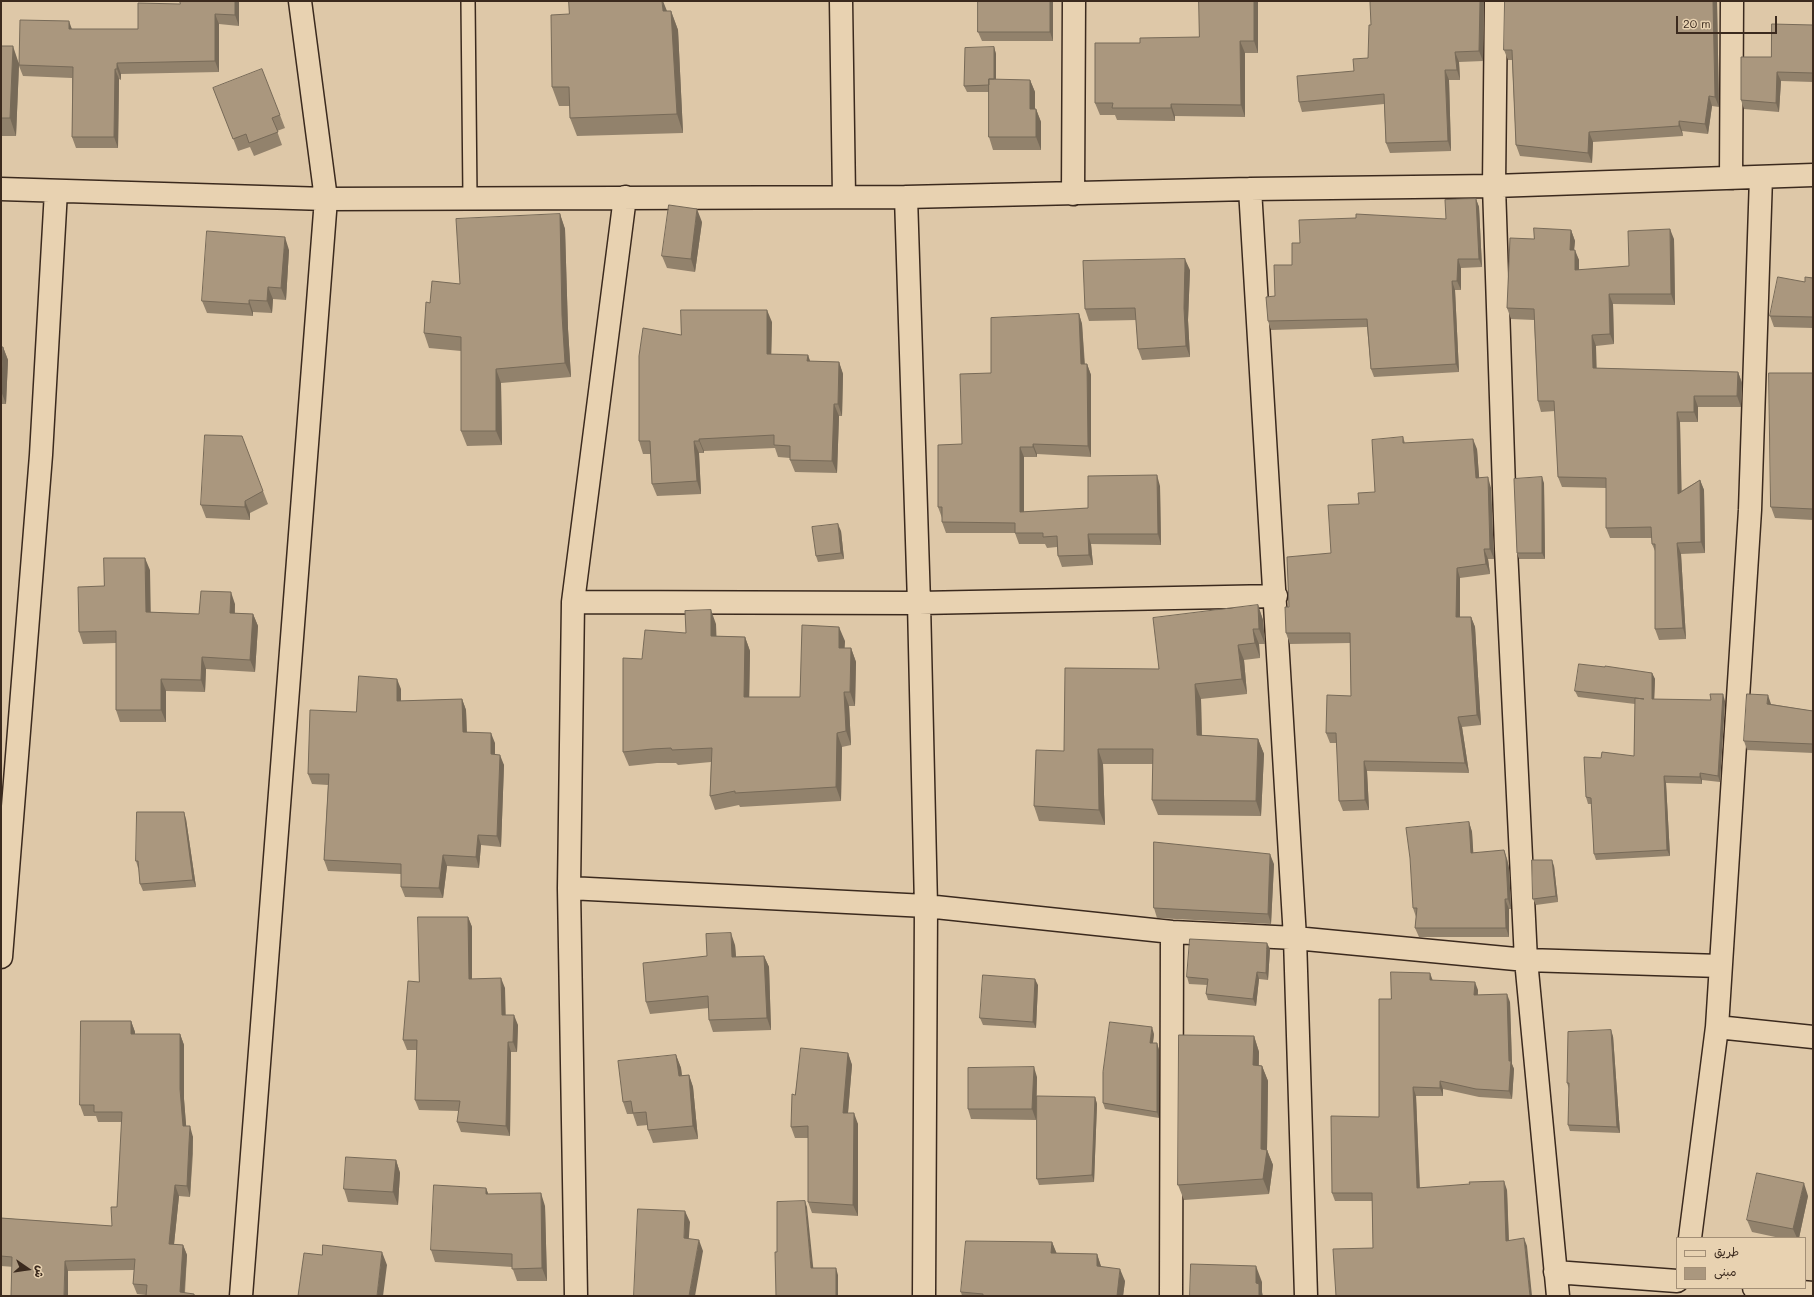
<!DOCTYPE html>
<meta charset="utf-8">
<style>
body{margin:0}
#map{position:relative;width:1814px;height:1297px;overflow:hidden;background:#dec8a8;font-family:Mali,"Playpen Sans Arabic",sans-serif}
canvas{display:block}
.frame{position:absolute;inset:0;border:2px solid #3b2a1e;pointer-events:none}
.legend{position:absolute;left:1676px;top:1237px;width:130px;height:52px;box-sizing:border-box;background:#e8d2b1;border:1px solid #a38f76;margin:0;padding:5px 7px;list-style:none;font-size:12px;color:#3b2a1e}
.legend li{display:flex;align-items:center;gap:8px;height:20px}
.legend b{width:20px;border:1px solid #a38f76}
.north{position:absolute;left:8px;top:1249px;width:40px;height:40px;-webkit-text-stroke:3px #e8d2b1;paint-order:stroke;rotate:103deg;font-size:11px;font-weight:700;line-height:16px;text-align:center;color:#3b2a1e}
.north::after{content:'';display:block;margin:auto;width:14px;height:18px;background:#3b2a1e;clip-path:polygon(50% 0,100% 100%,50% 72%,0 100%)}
.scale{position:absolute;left:1676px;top:16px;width:101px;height:18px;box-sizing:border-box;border:2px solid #3b2a1e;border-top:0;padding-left:5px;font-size:12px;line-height:14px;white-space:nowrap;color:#3b2a1e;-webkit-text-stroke:3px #e8d2b1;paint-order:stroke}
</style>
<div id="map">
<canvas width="1814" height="1297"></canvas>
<div class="frame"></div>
<ul class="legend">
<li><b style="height:5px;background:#e8d2b1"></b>طريق</li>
<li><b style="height:11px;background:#aa977e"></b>مبنى</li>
</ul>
<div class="north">ش</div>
<div class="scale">20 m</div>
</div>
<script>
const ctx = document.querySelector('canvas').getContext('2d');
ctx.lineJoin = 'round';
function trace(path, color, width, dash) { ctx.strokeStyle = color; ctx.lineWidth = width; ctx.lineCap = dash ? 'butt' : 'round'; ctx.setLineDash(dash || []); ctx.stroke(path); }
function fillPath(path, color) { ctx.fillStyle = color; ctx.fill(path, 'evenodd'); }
const lane = new Path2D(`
 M468,1l2,197`);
const street = new Path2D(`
 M841,1l3,195
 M1496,1l-2,185 12,363 20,411 32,336
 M1731,178l1,-177
 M1,189l325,10 580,-2 344,-8 244,-3 319,-11
 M1250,189l45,749 11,358
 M1073,194l1,-193
 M906,197l13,406 7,303 -2,390
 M573,602l52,-405
 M569,888l357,18 246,26 123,6 231,22 194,6
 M1,957l40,-502 15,-264
 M1717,1027l96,10
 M1690,1238l27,-211 33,-517 11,-333
 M1555,1272l122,9
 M1754,1288l59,5
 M241,1296l85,-1097 -26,-198
 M576,1296l-7,-408 4,-286 346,1 357,-7
 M1171,1296l1,-364`);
const wall = new Path2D(`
 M180,1h59v25l-20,-2v48l-98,2v6l-2,-1 -1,69h-42l-4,-11v-59l-49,-2 -4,-10 -3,70h-15v-90l18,17 53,-34h66l42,-25z
 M978,1h75v40h-71l-4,-9z
 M1258,1v52h-13v64l-70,-1v5l-58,-1 -2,-5h-15l-5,-12 45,-60 59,-6z
 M1484,1l-1,60 -24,1 1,18h-11l2,71 -61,2 -4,-10 -2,-39 -82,8 -3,-10 55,-31 14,-13 3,-33z
 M1717,1l2,106 -7,-1 -4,28 -26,-3 1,5 -90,6 -1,21 -72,-7 -4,-11 -4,-85h-4l-4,-10z
 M667,11h4l7,19 5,103 -106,3 -7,-18v-12h-11l-7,-19z
 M1813,25v57l-32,-1 -2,31 -35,-3 -3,-9z
 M994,47l2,7v26h34l5,12v17h1l5,13v28h-48l-4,-13v-45h-22l-3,-6z
 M213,88l67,27 5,13 -8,3 5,14 -28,11 -4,-9 -12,4z
 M1476,199l3,8 3,60 -21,1v22h-6l4,82 -85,5 -3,-8 -4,-42 -96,3 -3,-9 7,-25 17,-31 8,-22 56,-25 90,1z
 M560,214l5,15 3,100 3,48 -70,6 1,62 -35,1 -6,-15v-80l-32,-3 -5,-15 6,-30 30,-19z
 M702,222l-7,50 -28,-4 -5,-12z
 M1571,230l4,11 -1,9 5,10v10l50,-4 45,-27 1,66 -62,-1 1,40 -18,2v22l142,4 4,11 -1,24h-43v15h-18l1,69 19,-11 4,10 1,63 -24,1 5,85 -27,1 -4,-11v-78l-3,-7v-6h-42l-4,-10v-40l-44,-1 -4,-10 -3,-66 -14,1 -3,-11 -4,-81 -23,-1 -4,-11 27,-69z
 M289,250l-3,50 -13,-1 -1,14 -19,-1v4l-46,-3 -5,-12z
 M1190,270l-2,50 2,37 -48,3 -4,-11 -2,-29 -47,1 -4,-12z
 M1813,278v50l-39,-1 -4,-11 35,-34z
 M1079,314l3,10 3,40h2l4,11v82l-54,-3v3h-13v55l64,-4 72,-22 1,59 -70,-1 2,21 -31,2 -4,-11 -1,-9 -10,1 -2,-4h-26l-4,-11h-69l-4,-11v-4l-4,-11 24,-63 29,-71z
 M772,322l-1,32 37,1 2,6 29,1 4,12 -1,42h-3l-2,57 -42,-1 -5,-12v-2l-12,-1 -3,-9 -71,3v2h-5l2,41 -44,2 -5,-12 -1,-30h-8l-4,-13 42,-106z
 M1,347h2l5,13 -2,44h-5z
 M1813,373v147l-38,-2 -4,-11z
 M1403,437l2,6 72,6 2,29 12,10 3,71h-6l2,15 -30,4v39h11l4,10 6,98 -19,2 7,46 -102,-2 2,39 -26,1 -4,-10 -2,-58h-7l-4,-10 25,-37 -1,-53 -60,1 -4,-11 3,-26 42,-54 28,-49 16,-12z
 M1544,483l1,76h-26l-2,-6z
 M263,491l5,13 -18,9v7l-44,-2 -5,-13z
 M841,531l3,28 -26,3 -2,-6z
 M150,570v42l49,2 36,-10v9l18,1 5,12 -3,46 -49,-3 -1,23 -39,-1v31h-46l-4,-12v-67l-33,1 -4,-12 25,-46z
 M1258,605l5,15 2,24h-6l1,14 -16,2 3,34 -46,5 1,36 56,4 6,15 -3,62 -103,-1 -6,-15 1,-36h-50l2,61 -66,-4 -5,-15 30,-55 95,-82z
 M716,624v12l29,1 5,14 -1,46h51l45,-56 -1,7h7l5,14 -1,44h-6l2,39 -9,2 -1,54 -101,6 -1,-2 -24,5 -5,-14 1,-34 -33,3 -2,-2h-19l-28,3 -6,-14 19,-93 44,-26z
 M1652,673l3,6 -1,20 71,2 -5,81 -18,-2v4l-36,-1 4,73 -74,4 -2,-6 -2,-50h-4l-2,-7 15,-39 33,-2 1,-52 -57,-7 -3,-6z
 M401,689v12l61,-2 4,11 1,22 28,11v11l9,11 -3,82 -20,-2 -2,23 -32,-2 -4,32 -38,-1 -4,-10v-13l-73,-3 -4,-11 4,-75 -16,-1 -4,-10 48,-62z
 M1771,704l42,7v42l-66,-3 -3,-9z
 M186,819l10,68 -53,4 -3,-7 -1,-16h-1l-2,-7z
 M1469,822l3,10 1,21 34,6 2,9 2,41h-2v28h-90l-4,-9 1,-11 -3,-9z
 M1274,864l-3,60 -114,-6 -3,-10z
 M1554,866l4,36 -22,3 -3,-6z
 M468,917l4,10v52l33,9v27l13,10 -1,27h-6l-1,84 -49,-4 -4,-10 2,-11 -40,-1 -4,-10 2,-50h-10l-4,-10 16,-58z
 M735,945l1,12 28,-1 5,11 2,63 -58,2 -4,-12v-12l-59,6 -4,-12 61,-46z
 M1270,949l-2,31 -9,-1 -3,27 -48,-6 -2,-6 1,-9 -18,-1 -2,-7z
 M1433,980l45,10v5l32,7 2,62 2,5 -2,30 -33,-2 -36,-8v7h-27l4,92 87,2 2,50 18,6 -154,2 -1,-47h-37l-3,-8 47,-76 12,-118z
 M1038,985l-2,43 -53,-3 -3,-7z
 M131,1021l4,11v2h45l4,11v54l2,27 7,11v17l-3,43 -11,-1 -5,48 9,1 4,10 -2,38 9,1 1,2h-49v-1l-9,-1 -4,-10 1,-14 -66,1 -67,-5v-48l111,8 5,-19 5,-85h-24l-2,-6h-12l-4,-11z
 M1154,1034l-1,9h4l2,7v68l-54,-9 -2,-6z
 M1254,1036l5,16v13l3,1 6,15 -1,69 6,15 -4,29 -85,6 -6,-15z
 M1613,1036l7,97 -50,-2 -2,-6 1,-36 -2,-6z
 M848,1053l4,12 -4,48 10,11v92l-46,-3 -4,-11v-64h-13l-4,-11 4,-32z
 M676,1055l5,13 1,7h7l4,12 5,52 -45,4 -5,-13v-5l-11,1 -4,-12h-6l-4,-12z
 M1037,1077l-1,43 -65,-1 -3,-10z
 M1095,1097l2,7 -3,78 -55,3 -2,-6z
 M396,1160l4,13 -2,32 -50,-3 -4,-13z
 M486,1188l2,6 57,12 2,75h-30l-5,-14 -77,-5 -4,-12z
 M1808,1196l-9,42h-19l-28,-6 -5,-12z
 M1052,1242l4,11 41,1 4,13 24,14 -2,15h-161l-1,-4z`);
const shadedWall = new Path2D(`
 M235,1h4v25l-4,-11z
 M662,1h1l6,15 -6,-5z
 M1050,1h3v40l-3,-9z
 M1254,1h4v52l-4,-12z
 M1480,1h4l-1,60 -4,-10z
 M1713,1h4l2,106 -4,-10z
 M671,11l7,19 5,103 -6,-19z
 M215,14l4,10v48l-4,-11z
 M69,21l4,11 -4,-3z
 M1240,41l5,12v64l-4,-12z
 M13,46l6,18 -3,72 -6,-18z
 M994,47l2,7v38l-2,-7z
 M1455,52l4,10 1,18 -3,-10z
 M117,63l4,11v6l-4,-11z
 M115,69l4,10 -1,69 -4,-11z
 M1445,70l4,10 2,71 -3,-10z
 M1777,72l4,9 -2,31 -3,-9z
 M1030,80l5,12v29l-5,-12z
 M1709,96l3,10 -4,28 -3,-10z
 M1171,104l4,12v5l-4,-13z
 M1036,109l5,13v28l-5,-13z
 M1679,121l3,10 1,5 -4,-10z
 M1589,132l4,10 -1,21 -4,-10z
 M1476,199l3,8 3,60 -3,-8z
 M697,209l5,13 -7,50 -4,-13z
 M560,214l5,15 3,100 3,48 -6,-14 -3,-48z
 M1670,229l4,10 1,66 -4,-11z
 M1571,230l4,11 -2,19 -3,-10z
 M285,237l4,13 -3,50 -5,-12z
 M1575,250l4,10v21l-4,-11z
 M1185,259l5,11 -2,50 2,37 -4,-11 -2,-38z
 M1458,259l3,9v22l-4,-9z
 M1452,281l3,9 4,82 -3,-8z
 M268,287l5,12 -1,14 -5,-12z
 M1609,294l4,10 1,40 -4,-10z
 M249,300l4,12v4l-4,-12z
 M767,310l5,12 -1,45 -4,-13z
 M1079,314l3,10 3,50 -4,-10z
 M1592,335l4,11 1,33 -4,-11z
 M3,347l5,13 -2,44 -5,-13z
 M808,355l4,12 -5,-6z
 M839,362l4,12 -1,42 -4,-12z
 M1087,364l4,11v82l-3,-11z
 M496,369l5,14 1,62 -6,-14z
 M1738,372l4,11 -1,24 -4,-11z
 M1694,396l4,11v15l-4,-10z
 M834,404l5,12 -2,57 -5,-12z
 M1677,412l3,10 2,82 -4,-10z
 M699,439l5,12v2l-5,-12z
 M1473,439l4,10 3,40 -4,-11z
 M694,441l5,12 2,41 -4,-13z
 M1033,444l4,10v3l-4,-10z
 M1020,447l4,10v66l-4,-11z
 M1157,475l3,11 1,59 -3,-11z
 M1488,477l3,11 3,71 -4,-10z
 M1542,477l2,6 1,76 -3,-6z
 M1700,480l4,10 1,63 -4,-11z
 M245,501l5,12v7l-5,-13z
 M838,524l3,7 3,28 -3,-6z
 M1088,534l3,10 2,21 -4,-10z
 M1677,543l4,11 5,85 -3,-11z
 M1484,549l4,10 2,15 -4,-10z
 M145,558l5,12 1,54 -5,-12z
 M1457,568l3,10v49l-4,-10z
 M231,592l4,12 -1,20 -4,-11z
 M1258,605l5,15 2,24 -6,-15z
 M711,610l5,14 1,26 -6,-14z
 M253,614l5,12 -3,46 -5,-12z
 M1471,617l4,10 6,98 -4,-10z
 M839,627l6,14 -1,21 -5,-14z
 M1253,629l6,15 1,14 -5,-15z
 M745,637l5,14 -1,60 -5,-14z
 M1238,645l6,15 3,34 -5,-15z
 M851,648l5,14 -1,44 -5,-14z
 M202,657l4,12 -1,23 -4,-12z
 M1652,673l3,6 -1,26 -2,-6z
 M161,679l5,12v31l-5,-12z
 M397,679l4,10v23l-4,-11z
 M1195,684l6,15 1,51 -5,-15z
 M844,692l5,14 2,39 -5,-14z
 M1723,694l2,7 -5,81 -2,-6z
 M1768,695l3,9 -1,8 -3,-8z
 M462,699l4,11 1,32 -4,-10z
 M1458,717l4,10 7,46 -4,-10z
 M491,733l4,10v22l-4,-11z
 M837,733l5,14 -1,54 -5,-14z
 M1258,739l6,15 -3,62 -5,-15z
 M1098,749l5,15 2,61 -6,-15z
 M500,755l4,10 -3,82 -4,-11z
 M1364,761l3,10 2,39 -4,-10z
 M1700,773l2,7v4l-2,-7z
 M1664,776l2,7 4,73 -3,-6z
 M184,812l2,7 10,68 -3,-7z
 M1469,822l3,10 2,31 -3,-10z
 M478,835l3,10 -2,23 -3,-11z
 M1504,850l3,9 2,9 2,41 -3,-10z
 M1270,854l4,10 -3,60 -3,-10z
 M443,855l4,11 -4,32 -4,-10z
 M1552,860l2,6 4,36 -2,-6z
 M1505,899l4,10v28l-3,-9z
 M468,917l4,10v62l-3,-10z
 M731,933l4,12 2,24 -5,-12z
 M1267,943l3,6 -2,31 -2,-7z
 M764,956l5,11 2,63 -4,-12z
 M1257,972l2,7 -3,27 -3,-7z
 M1430,973l3,8 -3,-1z
 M501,978l4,10 1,37 -4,-10z
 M1035,979l3,6 -2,43 -3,-6z
 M1475,982l3,8 -1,13 -3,-8z
 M1507,994l3,8 2,62 2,5 -2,30 -3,-8z
 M514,1015l4,10 -1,27 -4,-10z
 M131,1021l4,11v13l-4,-11z
 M1152,1027l2,7 -2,15 -2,-6z
 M1611,1030l2,6 7,97 -3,-6z
 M180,1034l4,11v54l3,37 -4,-10 -3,-37z
 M1254,1036l5,16 -1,29 -5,-16z
 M508,1042l3,10 -1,84 -4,-10z
 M1157,1043l2,7v68l-2,-6z
 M848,1053l4,12 -5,59 -4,-11z
 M676,1055l5,13 2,20 -4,-12z
 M1262,1066l6,15 -1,69 6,15 -4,29 -6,-15 -2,-30z
 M1034,1067l3,10 -1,43 -4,-11z
 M689,1075l4,12 5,52 -5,-13z
 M1440,1081l3,8v7l-3,-8z
 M1413,1087l3,9 4,101 -3,-9z
 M1095,1097l2,7 -3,78 -2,-7z
 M854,1113l4,11v92l-5,-11z
 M190,1126l3,11 -3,60 -3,-11z
 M396,1160l4,13 -2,32 -5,-13z
 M1504,1181l3,9 2,59 -3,-8z
 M1804,1183l4,13 -9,42h-2l-4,-9z
 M175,1185l4,11 -6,58 -4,-10z
 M486,1188l5,13 -5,-7z
 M541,1193l4,13 2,75 -5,-13z
 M805,1201l2,6 7,68 -3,-7z
 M685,1211l5,11 -2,28 -4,-12z
 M1524,1238l3,8 5,50h-2z
 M699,1240l4,11 -8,45h-6z
 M1052,1242l5,12 -6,-1z
 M183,1245l4,10 -3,41 -4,-4z
 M382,1252l5,13 -4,31h-6z
 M1097,1254l4,12v12l-4,-12z
 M65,1261l3,10v25h-4z
 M1256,1266l6,16v10l1,4h-4l-3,-13z
 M836,1268l2,7v21h-2z
 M1120,1269l5,12 -2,15h-6z`);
const building = new Path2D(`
 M180,1h55v14l-20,-1v47l-98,2v6h-2l-1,68h-42l1,-70 -54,-2 1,-45 49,1v8h69v-26l42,1z
 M569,1h93l1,10h8l6,103 -107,4 -1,-31h-17l-1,-72 18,-1z
 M978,1h72v31h-72z
 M1199,1h55v40h-14l1,64 -70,-1v4h-59l1,-5h-18v-60h45v-5l59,-1z
 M1380,1h100l-1,50 -24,1 2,18h-12l3,71 -62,2 -2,-49 -85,8 -2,-26 57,-5 -1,-12 15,-1 1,-33h2l-1,-23z
 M1505,1h208l2,96 -6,-1 -4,28 -26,-3v5l-90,6 -1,21 -72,-8 -4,-95h-8z
 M1772,24l41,1v48l-36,-1 -1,31 -35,-3v-43h30z
 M1,46h12l-3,72h-9z
 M994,47v32h-5v6l-25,1 1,-38z
 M262,69l18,46 -8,3 6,14 -29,11 -3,-9 -13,5 -20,-51z
 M989,79l41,1v29h6v28h-47z
 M1476,199l3,60h-21l-1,22h-5l4,83 -85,5 -4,-50 -99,2 -2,-24 9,-1 -1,-31h18v-22h8l-1,-23 57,-2v-4l90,5 -1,-19z
 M669,205l28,4 -6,50 -29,-3z
 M560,214l2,101 3,48 -69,6v62h-35v-94l-37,-4 2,-31 4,1 2,-22 28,3 -4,-65z
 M1534,228l37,2 -1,20h5v20l54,-4 -1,-35 42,-2 1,65h-62l1,40 -18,1 1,33 145,4 -1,24h-43v16h-17l1,82 22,-14 1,62 -24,1 6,85 -28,1v-85h-3l-1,-17 -45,1v-50l-48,-1 -4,-76h-16l-4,-92 -27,-1 3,-70 24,1z
 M207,231l78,6 -4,51 -13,-1 -1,14 -18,-1v4l-47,-3z
 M1185,259l-1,49 2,38 -48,3 -3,-41 -50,1 -2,-48z
 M1778,277l27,5v-5l8,1v39l-43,-1z
 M681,310h86v44l41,1 -1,6 32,1 -1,42h-4l-2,57 -42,-1v-14l-16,-1v-10l-75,4v2h-5l3,40 -45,3 -2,-43h-11v-85l4,-28 38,7z
 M1079,314l2,50h6l1,82 -55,-2v3h-13v65l68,-4v-32l69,-1 1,59h-70l1,21 -31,1 -1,-20 -14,1v-4h-28v-10l-73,-1v-15h-4v-62l24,-1 -2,-70 31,-1v-55z
 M1,347h2l-2,44z
 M1769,373h44v136l-42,-2z
 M205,435l37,1 21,55 -18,10v6l-44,-2z
 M1403,437v6l70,-4 3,39 12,-1 2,72h-6l2,15 -29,4 -1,49h15l6,98 -19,2 7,46 -101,-2 1,39 -26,1 -3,-68h-10l1,-38 24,1 -1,-63h-64l-1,-26h4l-2,-50 44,-4 -3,-48 31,-1 -1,-11 17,-1 -3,-52z
 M1542,477v76h-25l-3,-74z
 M838,524l3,29 -25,3 -4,-29z
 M104,558h41l1,54 53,2 2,-23 30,1 -1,21 23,1 -3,46 -48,-3 -1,23 -40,-1v31h-45v-79l-37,1 -1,-45 26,-1z
 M1258,605l1,24h-6l2,14 -17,2 4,34 -47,5 2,51 61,4 -2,62 -104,-1 1,-51h-55l1,61 -65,-4 2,-56 28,1 1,-83 94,1 -6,-51z
 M711,610v26l34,1 -1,60h56l2,-72 37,2v21h12l-1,44h-6l2,39 -9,2 -1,54 -101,6v-2l-25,5 2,-48 -40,2 -1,-2 -19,1 -29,3v-94l19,1 3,-29 41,3 -1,-22z
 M1579,664l26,3v-1l47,7v26l59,1 -1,-6h13l-5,82 -18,-3v4l-36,-1 3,74 -73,4 -3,-56 -5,-1 -2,-40 17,1 1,-6 32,4 1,-58 9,1 -69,-8z
 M359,676l38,3v22l65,-2 1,33 28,1v21l9,1 -3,81 -19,-1 -2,22 -33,-2 -4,33 -38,-1v-23l-77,-4 5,-86h-21l2,-64 46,2z
 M1747,694l21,1 -1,9 46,7v33l-69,-3z
 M137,812h47l9,68 -53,4 -2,-23h-2z
 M1469,822l2,31 33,-3 2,8 2,41h-3l1,29h-91l2,-20h-4l-3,-50 -4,-30z
 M1154,842l116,12 -2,60 -114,-6z
 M1532,860h20l4,36 -23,3z
 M418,917h50l1,62 32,-1 1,37h12l-1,27h-5l-2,84 -49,-4 3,-21 -45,-1 2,-60h-14l5,-59 11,1z
 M731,933l1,24 32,-1 3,62 -58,2 -1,-24 -62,6 -3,-39 64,-7 -1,-22z
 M1190,939l77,4 -1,30 -9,-1 -4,27 -47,-5 2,-15 -21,-2z
 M1391,972l39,1v7l45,2 -1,13 33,-1 2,67h2l-2,30 -33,-2 -36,-8v7l-27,-1 4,101 53,-4 -1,-2 35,-1 2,60 18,-3 6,58h-194l-3,-47 40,-1 -1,-55h-40l-1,-77 48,1v-118h12z
 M983,975l52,4 -2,43 -53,-4z
 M81,1021h50v13h49v55l3,37h7l-1,17 -2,43 -12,-1 -6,59 14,1 -3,47 14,2v2h-48l1,-11 -14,-1 2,-25 -70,2 -1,35h-53l1,-39 -11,-1v-38l111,8 -1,-19h6l5,-95h-28v-7h-14z
 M1110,1022l42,5 -2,16h7v69l-54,-9v-31z
 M1611,1030l6,97 -49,-2 1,-42h-2l1,-51z
 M1179,1035l75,1 -1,29 9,1 -1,83 6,1 -4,29 -85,6z
 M801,1048l47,5 -5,60h11l-1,92 -45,-3v-76l-17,1 1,-33 3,1z
 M676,1055l3,21 10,-1 4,51 -45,4 -2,-18 -13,1 -2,-12 -8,1 -5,-41z
 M1034,1067l-2,42h-64v-41z
 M1037,1096l58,1 -3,78 -55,4z
 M346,1157l50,3 -3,32 -49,-3z
 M1757,1173l47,10 -11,46 -46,-9z
 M434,1185l52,3v6l55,-1 1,75 -30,1v-15l-81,-4z
 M805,1201l6,67h25v28h-60l-1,-44h2v-50z
 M638,1209l47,2 -1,27 15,2 -10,56h-55z
 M966,1241l86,1 -1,11 46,1v12l23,3 -3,27h-134v-2l-22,-2z
 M323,1245l59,7 -5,44h-79l6,-43 18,2z
 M1191,1264l65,2v17l3,1v12h-69z`);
trace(lane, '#3b2a1e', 16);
trace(street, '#3b2a1e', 25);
trace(lane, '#e8d2b1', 13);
trace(street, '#e8d2b1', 22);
fillPath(wall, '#92826c');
fillPath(shadedWall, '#776a58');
fillPath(building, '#aa977e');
trace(building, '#776a58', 1);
</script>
